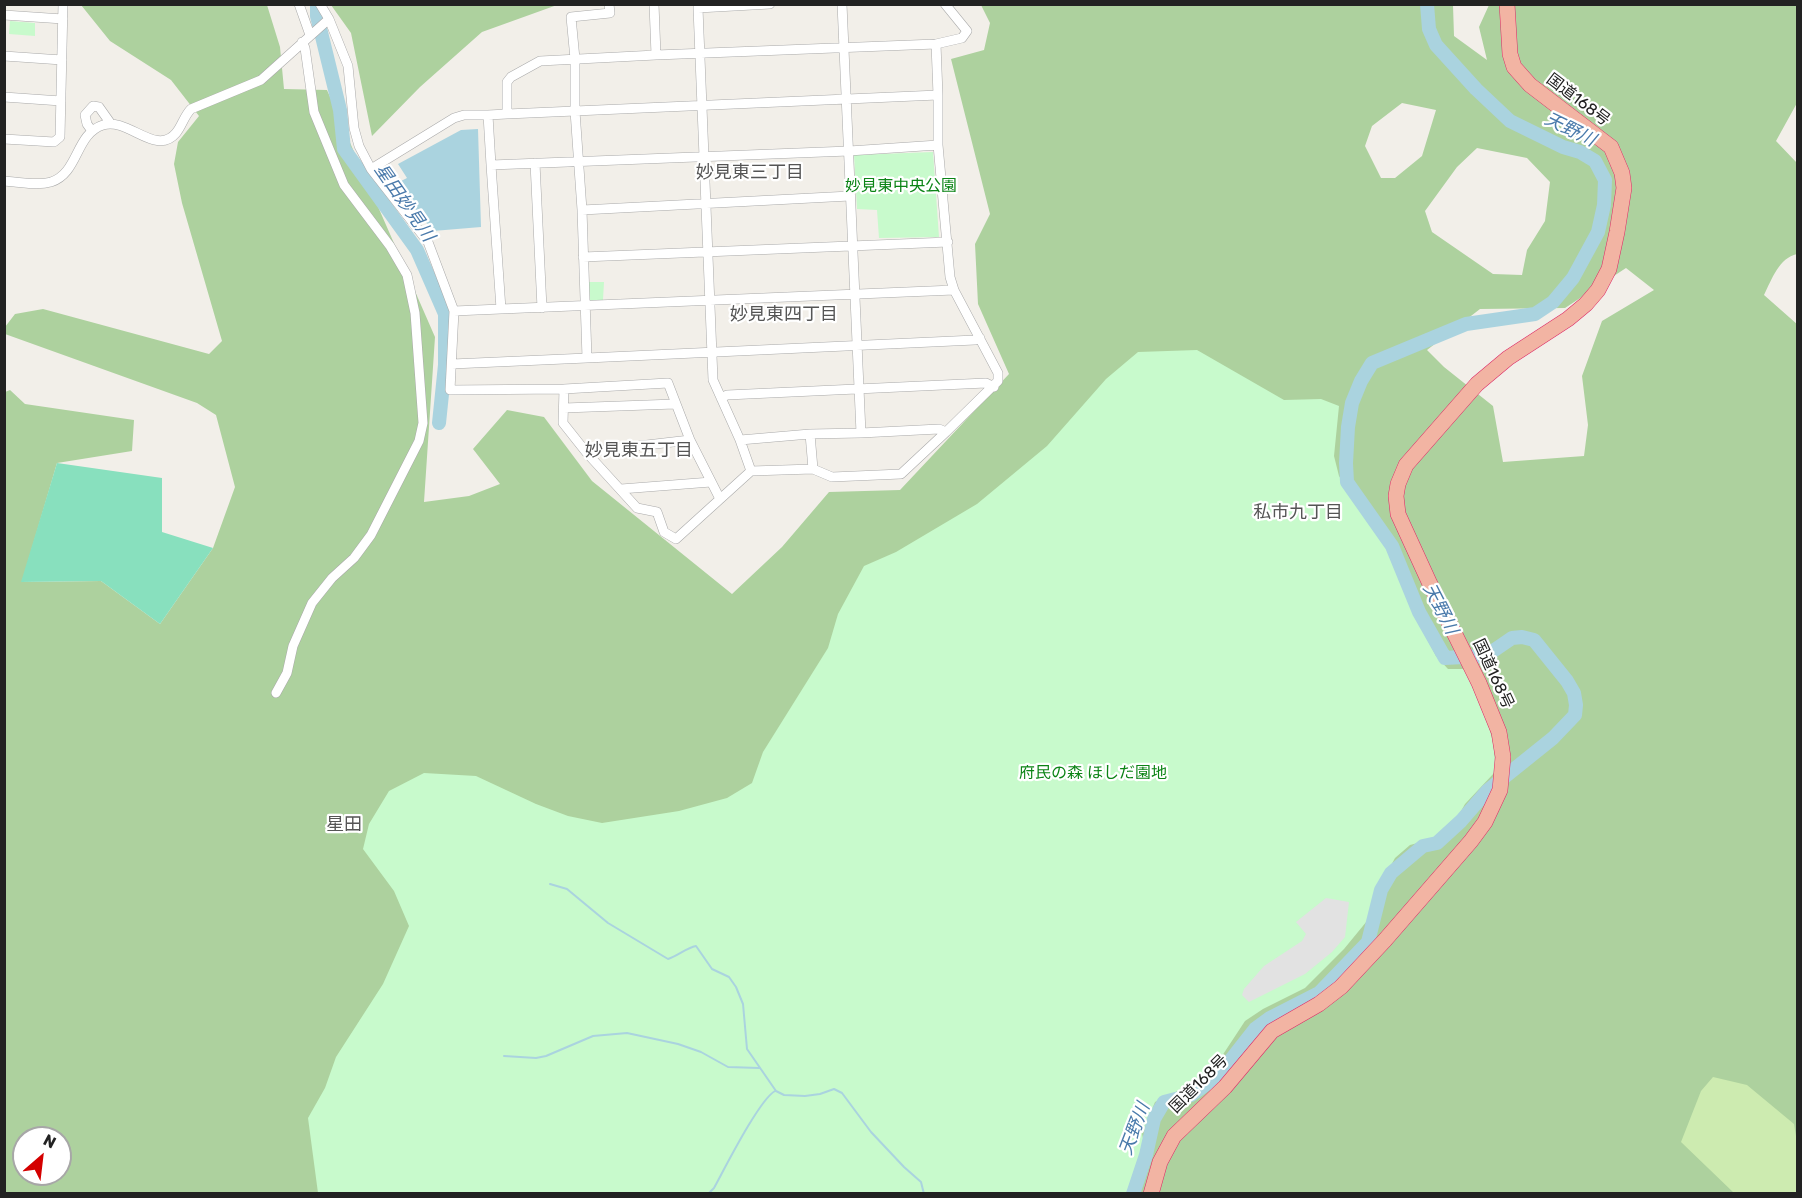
<!DOCTYPE html>
<meta charset="utf-8">
<style>
body{margin:0}
#map{position:relative;width:1802px;height:1198px;overflow:hidden;background:#f2efe9;font-family:Rubik,sans-serif}
canvas{display:block}
.frame{position:absolute;inset:0;border:6px solid #222;pointer-events:none}
.north{position:absolute;left:12px;top:1126px;width:60px;height:60px;box-sizing:border-box;background:#fff;border:2px solid #a7a7a7;border-radius:50%;rotate:28deg;font-size:16px;font-weight:700;line-height:24px;text-align:center;color:#222}
.north::after{content:'';display:block;margin:auto;width:21px;height:27px;background:#d40000;clip-path:polygon(50% 0,100% 100%,50% 72%,0 100%)}
</style>
<div id="map">
<canvas width="1802" height="1198"></canvas>
<div class="frame"></div>
<div class="north">N</div>
</div>
<script>
const ctx = document.querySelector('canvas').getContext('2d');
ctx.lineJoin = 'round';
function fillPath(path, color) { ctx.fillStyle = color; ctx.fill(path, 'evenodd'); }
function trace(path, color, width, dash) { ctx.strokeStyle = color; ctx.lineWidth = width; ctx.lineCap = dash ? 'butt' : 'round'; ctx.setLineDash(dash || []); ctx.stroke(path); }
function drawText(font, color, halo, rows, align = 'center') {
  ctx.font = font + ' Rubik,"Noto Sans JP",sans-serif'; ctx.lineWidth = 4.5; ctx.setLineDash([]); ctx.textBaseline = 'middle'; ctx.strokeStyle = halo; ctx.fillStyle = color; for (const [text, x, y, turn = 0] of rows) {
    ctx.save(); ctx.translate(x, y); ctx.rotate((+turn || 0) * Math.PI / 180); ctx.textAlign = isNaN(turn) ? turn : align; if (halo) ctx.strokeText(text, 0, 0); ctx.fillText(text, 0, 0); ctx.restore();
  }
}
const grass = new Path2D(`
 M1797,1065v128l-242,1 150,-124z`);
const forest = new Path2D(`
 M81,5h186l13,42 4,42 43,1 108,247 -11,165 45,-6 31,-12 -27,-35 34,-39 37,7 48,64 140,113 50,-47 47,-55 71,-2 109,-116 -31,-70 -3,-60 15,-30 -39,-155 33,-9 6,-27 -9,-18h472l1,31 33,24 -8,-33 10,-22h308v98l-21,38 21,22v91c-18,4 -25,25 -33,41l34,30 -1,817 -3,-18 -47,-39 -34,-8 -12,14 -20,51 53,51 -1729,1v-802l5,-2 15,14 109,16 -2,31 -75,12 -35,119 79,-1 59,43 53,-76 22,-61 -19,-72 -19,-12 -192,-69v-7l10,-13 28,-5 166,45 13,-13 -40,-138 -8,-39 4,-22 21,-26 -28,-36 -61,-39zM1402,103l34,7 -14,46 -27,22h-14l-16,-32 7,-20zM1477,148l50,10 23,24 -5,39 -18,29 -5,25 -29,-1 -61,-42 -7,-21 32,-44zM1626,268l28,22 -52,31 -20,55 6,49 -4,31 -81,6 -10,-56 -49,-39 -17,-17 53,-41 85,-1zM24,1138h36v36h-36z
 M331,5h226l-75,27 -62,55 -48,49 -21,-103z`);
const park = new Path2D(`
 M10,21l25,2v13l-26,-2z
 M933,152l6,85 -60,1 -2,-28 -20,-1 -3,-54z
 M588,282h16l-1,18 -15,1z
 M1197,350l87,50 37,-1 18,7 -5,50 5,20 51,76 30,74 16,30 12,13h17c15,35 32,64 30,103l-30,32 -11,20 -21,15 -23,6 -15,13 -22,41 -6,22 -23,28 -39,39 -42,21 -18,12 -25,38 -13,14 -25,16 -27,13 -13,32 3,13 -12,34 -7,12h-808l-10,-75 17,-30 11,-31 47,-73 26,-58 -15,-35 -31,-42 6,-25 20,-33 35,-18 52,3 60,28 32,12 34,7 77,-12 48,-13 25,-15 11,-31 65,-104 10,-34 26,-48 32,-14 81,-48 70,-58 59,-67 32,-27z`);
const pitch = new Path2D(`
 M57,463l105,15v54l51,16 -53,76 -59,-43 -80,1z`);
const parking = new Path2D(`
 M1326,898l23,4 -4,35 -13,15 -27,22 -56,28 -7,-7 2,-6 20,-23 38,-25 4,-7 -10,-12z`);
const water = new Path2D(`
 M478,129l3,98 -48,4 -38,-47 12,-6 -9,-14 63,-34z`);
const stream = new Path2D(`
 M550,884l17,5 41,34 60,36c10,-3 18,-11 28,-13l16,23 17,8 7,10 7,17 4,45 29,42 8,4 21,1 15,-2 14,-5 8,4 29,39 33,35 17,15 3,12
 M504,1056l32,2 10,-2 47,-20 34,-3 51,11 23,8 27,15 31,1
 M708,1194l6,-6c11,-20 45,-88 61,-97`);
const river = new Path2D(`
 M317,4v12l23,94 4,39 73,101 28,64v51l-6,58
 M1133,1194l13,-39 8,-36 10,-17 27,-7 27,-19 37,-47 15,-11 49,-25 49,-51 13,-52 10,-17 32,-27 14,-3 24,-22 26,-30 66,-53 22,-23 1,-10 -2,-12 -7,-12 -33,-41 -12,-3 -10,1 -19,13 -11,5 -37,2 -26,-46 -27,-66 -45,-64 -1,-19 2,-36 4,-24 9,-22 11,-18 94,-39 69,-10 18,-12 20,-24 25,-46 6,-27 1,-25 -10,-19 -15,-9 -17,-5 -53,-26 -34,-32 -40,-44 -7,-16 -2,-25`);
const minor = new Path2D(`
 M299,4l11,31
 M320,4l9,15 19,47 6,62 5,18 12,23 57,73 26,69
 M609,4l1,9 -39,4 4,42v52l-68,3v-32l4,-5 29,-16 116,-6
 M654,4l2,51 280,-11
 M842,4l19,429 78,-4 7,3 52,-51v-8l-44,-83 -4,-13 -12,-132v-50
 M945,4l22,27 -5,7 -26,6 2,51 -363,16 7,99 5,148 388,-18 5,-2
 M698,5v3l72,-4
 M698,8l15,372 27,60
 M4,15l59,4
 M4,56l58,4
 M4,97l57,4
 M507,114l-19,1 3,50 358,-14 89,-6
 M92,131l-5,-7 -2,-9 8,-9 6,1 12,17
 M4,139l50,3 6,-5 3,-133
 M535,163l7,145
 M491,165l10,144 -47,2 -4,79 114,-1 -1,34 23,29 51,56 20,4 7,20 12,7 75,-68 62,-2 19,8 69,-3 45,-42
 M371,169l83,-51 10,-3h24
 M4,181c15,1 33,5 47,1 28,-9 24,-48 52,-57 25,-8 53,32 73,8 6,-7 8,-17 15,-24l70,-29 68,-61
 M582,210l268,-14
 M583,257l365,-15
 M501,309l453,-19
 M452,364l135,-6
 M564,389l104,-6 22,57 30,59
 M721,398l6,-3 259,-12 8,4
 M564,408l111,-4
 M586,452l104,-12
 M813,469l-3,-35 51,-1
 M751,471l-11,-31 70,-6
 M621,489l90,-7
 M276,693l11,-20 6,-27 19,-43 20,-25 22,-20 17,-23 48,-94 4,-18 -8,-110 -8,-38 -17,-29 -46,-61 -30,-73 -9,-64 -3,-6`);
const trunk = new Path2D(`
 M1151,1194l9,-32 14,-26 51,-49 47,-56 47,-27 22,-17 44,-47 86,-99 14,-19 15,-32 3,-33 -4,-25 -20,-49 -49,-99 -32,-70 -2,-18 2,-12 8,-19 71,-81 31,-26 60,-39 18,-15 12,-14 11,-21 8,-37 7,-44 -2,-15 -11,-26 -81,-62 -16,-18 -4,-13 -3,-50`);
const streetNames = [
 ["国道168号",1578,100,37],
 ["国道168号",1493,674,65],
 ["国道168号",1199,1084,-45]
];
const parkNames = [
 ["妙見東中央公園",901,186],
 ["府民の森 ほしだ園地",1093,773]
];
const waterNames = [
 ["天野川",1570,130,26],
 ["星田妙見川",404,203,55],
 ["天野川",1440,609,63],
 ["天野川",1135,1129,-69]
];
const neighbourhoodNames = [
 ["妙見東三丁目",750,173],
 ["妙見東四丁目",784,315],
 ["妙見東五丁目",639,451],
 ["私市九丁目",1298,513],
 ["星田",344,825]
];
fillPath(grass, '#cdebb0');
fillPath(forest, '#add19e');
fillPath(park, '#c8facc');
fillPath(pitch, '#88e0be');
fillPath(parking, '#e2e2e2');
fillPath(water, '#aad3df');
trace(stream, '#aad3df', 2);
trace(river, '#aad3df', 14);
trace(minor, '#a9a9a9', 10);
trace(trunk, '#dc2a67', 16);
trace(minor, '#fff', 9);
trace(trunk, '#f2b4a3', 15);
drawText('16px', '#222', '#fff', streetNames);
drawText('16px', '#0c8416', '#fff', parkNames);
drawText('italic 18px', '#4a7aab', '#fff', waterNames);
drawText('18px', '#555', '#fff', neighbourhoodNames);
</script>
